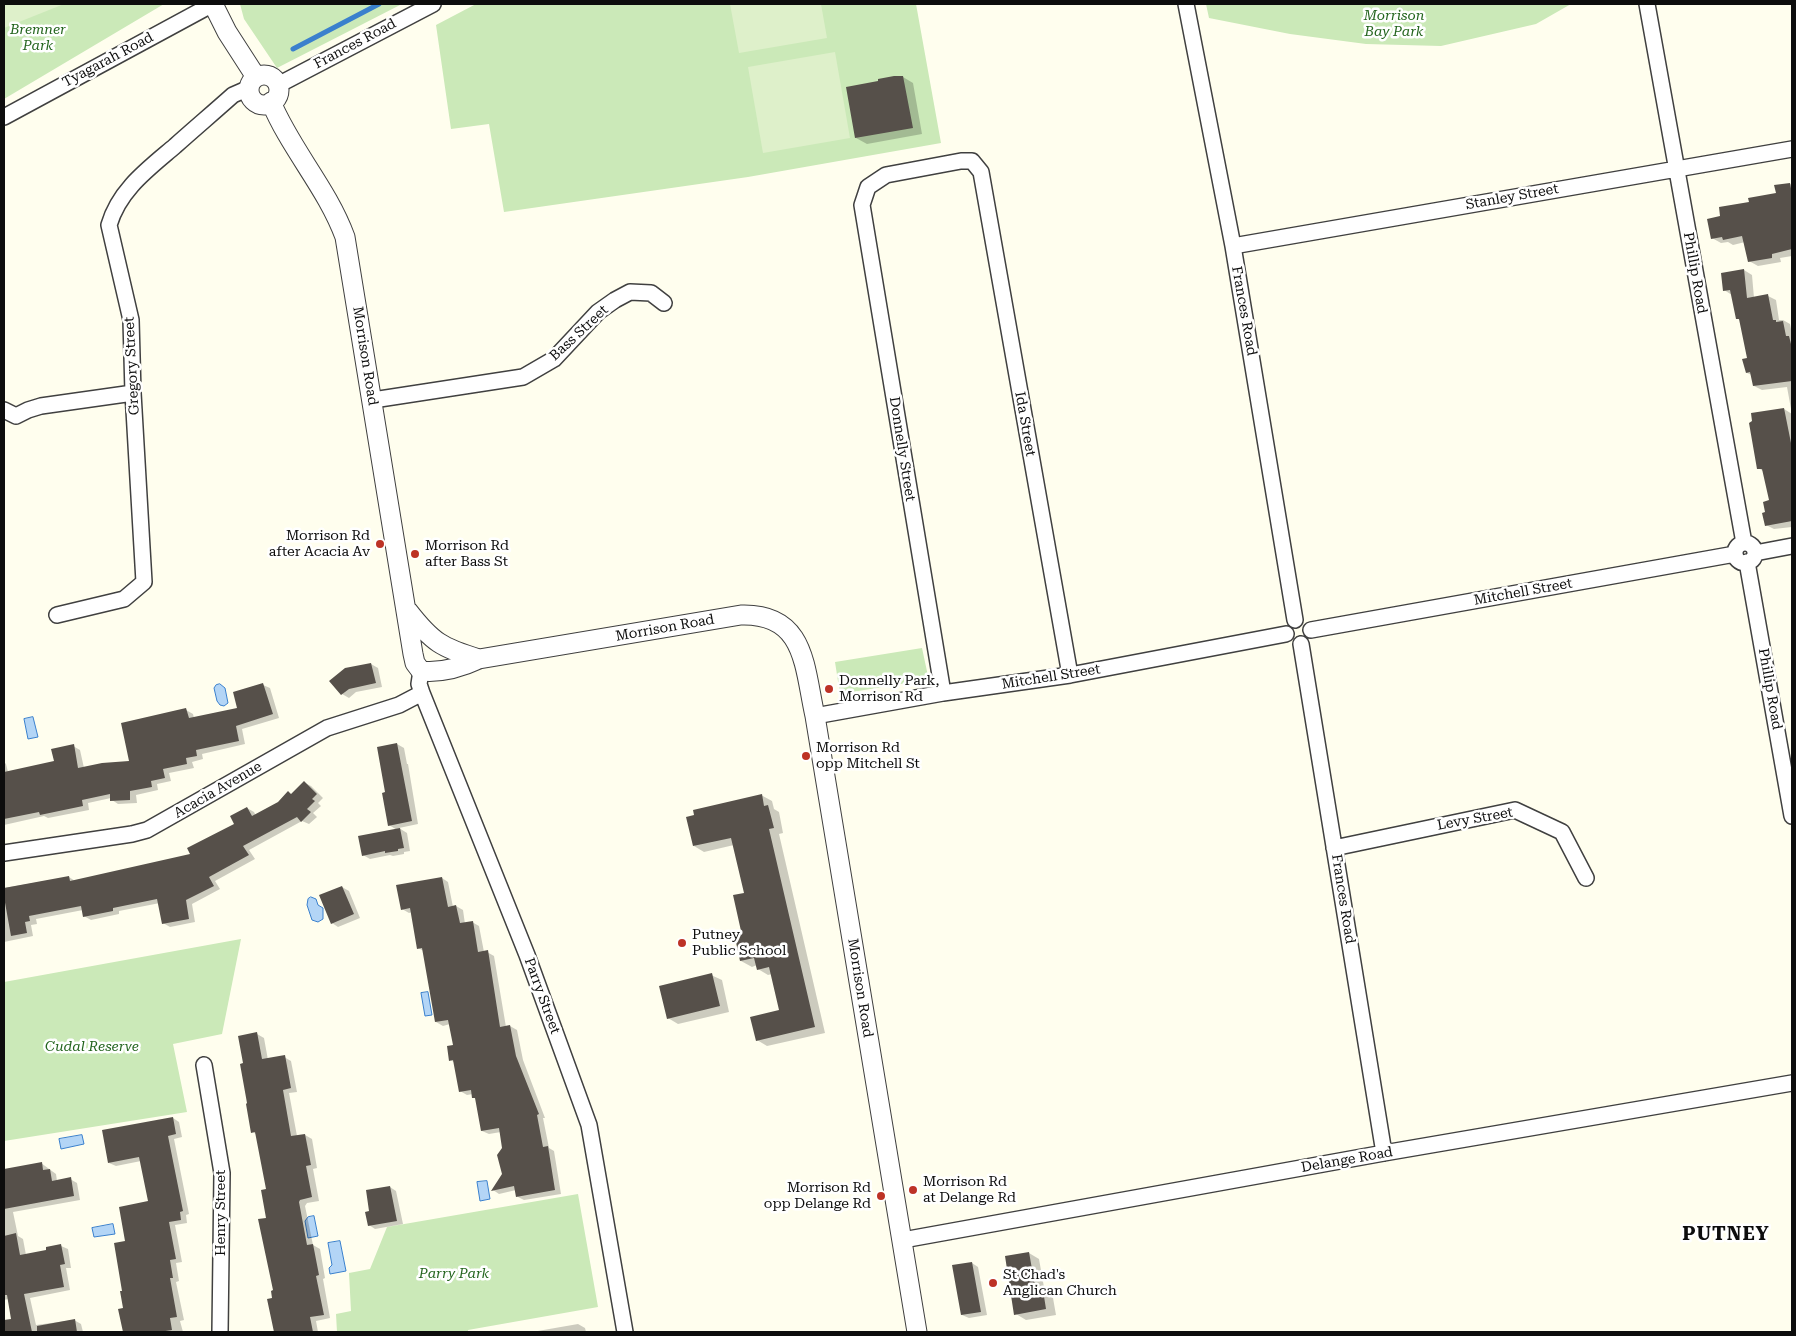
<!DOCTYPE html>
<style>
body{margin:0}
#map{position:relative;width:1796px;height:1336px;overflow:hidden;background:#fffeee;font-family:"Roboto Serif",serif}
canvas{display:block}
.frame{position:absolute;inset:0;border:5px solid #0d0d0d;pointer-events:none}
</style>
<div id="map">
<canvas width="1796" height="1336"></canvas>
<div class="frame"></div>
</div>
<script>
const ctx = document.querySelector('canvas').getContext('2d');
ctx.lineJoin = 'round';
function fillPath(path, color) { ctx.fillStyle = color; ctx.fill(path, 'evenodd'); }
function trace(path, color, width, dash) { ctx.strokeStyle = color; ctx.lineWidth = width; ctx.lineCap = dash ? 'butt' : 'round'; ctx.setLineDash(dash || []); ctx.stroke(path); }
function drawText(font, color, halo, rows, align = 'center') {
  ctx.font = font + ' "Roboto Serif",serif'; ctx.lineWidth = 5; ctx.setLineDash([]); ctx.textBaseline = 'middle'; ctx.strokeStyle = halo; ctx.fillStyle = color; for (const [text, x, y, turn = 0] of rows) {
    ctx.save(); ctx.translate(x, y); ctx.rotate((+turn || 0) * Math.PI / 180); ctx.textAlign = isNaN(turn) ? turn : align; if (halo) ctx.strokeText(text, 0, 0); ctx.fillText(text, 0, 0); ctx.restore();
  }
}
const green = new Path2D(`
 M4,4h160l-160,95z
 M240,4h162l-125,64 -33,-49z
 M476,4h440l25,139 -193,34 -244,35 -15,-88 -38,5 -15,-104z
 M1206,4h365l-35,20 -95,22 -75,-2 -76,-10 -81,-16z
 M922,648l6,28 -3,4 -85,14 -5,-32z
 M241,939l-19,95 -49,10 14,68 -183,29v-159z
 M578,1194l20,113 -130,23v2h-131l-1,-18 15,-3 -2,-38 21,-4 17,-42z`);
const pitch = new Path2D(`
 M4,4h60l-60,24z
 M730,4h91l6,34 -88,15z
 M835,52l15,86 -87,15 -15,-86z`);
const water = new Path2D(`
 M220,684l5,4 3,15 -4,3 -4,-1 -3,-4 -3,-13 2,-3z
 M33,717l5,20 -10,2 -4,-20z
 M311,897l5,2 2,6 5,3v11l-5,3 -6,-2 -5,-15 1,-6z
 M428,992l4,23 -7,1 -4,-23z
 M82,1135l2,9 -23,5 -2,-10z
 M487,1181l3,18 -10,2 -3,-19z
 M314,1216l4,20 -10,2 -3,-17 3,-4z
 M113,1224l2,10 -21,3 -2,-9z
 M340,1241l6,30 -16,3 -1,-6 3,-3 -4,-22z`);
const shadow = new Path2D(`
 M903,77l10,6 9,51 -55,10 -11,-6z
 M1790,184l2,1v71l-12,2 1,4 -23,4 -9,-5 -4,-19 -12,3 -5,-3 -7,1 -9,-5 9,-21 29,-14 27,-9z
 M1744,270l8,5 2,23 14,-2 8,4 3,20h4l7,4 2,10v76l-1,-1 -4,-22 -25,3 -8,-4 -2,-11 -5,-2 1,-14 -7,-38 -4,-3 -5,-23 -8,-5z
 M1784,409l8,5v113l-18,2 -8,-4v-12l4,-13 -6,-28 -5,-4z
 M371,664l7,4 4,19 -26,5 -7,6 -7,-4 -11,-13z
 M263,685l7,3 9,30 -37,11 3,15 -43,10 1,5 -11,3 2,6 -25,5 2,8 -14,3 1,6 -22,5 1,8 -19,1 -6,-4 -1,-2 -23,5 1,7 -41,8 -4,-2 -40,9v-63l2,2 2,8 47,-10 18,-16 7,4 4,18 47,-6 55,-52 7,4 1,4 45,-9z
 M397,744l7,4 3,16h1l10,60 -19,4 8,5 3,18 -6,1v2l-11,2 -3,-1 -20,4 -7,-4 34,-25 -8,-5 -2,-32z
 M305,783l6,3 12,12 -5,5 3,3 -8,7 4,4 -8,7 -7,-3 -53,29 6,9 -40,22 5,8 -28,15 3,18 -25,5 -7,-4 -3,-20 -41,8v3l-28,6 -7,-4 -1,-6 -47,9 1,5 -6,1 2,11 -29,6v-54l65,-11 6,4 117,-26 44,-31 11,-16 7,4 2,4 36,-21z
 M761,795l11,6 2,8 5,3 4,21 -4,1 46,199 -58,13 -10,-6 23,-29 -8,-37 -4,1 -10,-6 -1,-4 -5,2 -11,-6 5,-67 -12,-49 -30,7 -10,-6z
 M442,878l6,4 5,25 3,-1 7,4 2,14 7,-2 7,4 5,26h3l7,4 12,71 4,-1 7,4 6,30 22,58h-2l6,30 5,3 7,43 -37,6 -6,-3 -2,-7 -17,4 -6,-4 10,-15 1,-27 -3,-16 -12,2 -7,-3 -6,-32 -3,-2v-3l-6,1 -7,-4 -6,-29 -4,-2 4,-14 -4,-22 -7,2 -7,-4 -12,-71 -6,-3 -6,-36 -3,1 -7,-4z
 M342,887l7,4 11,27 -22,9 -6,-4z
 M711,975l11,5 7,32 -51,12 -10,-6z
 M257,1034l7,4 4,22 16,-3 7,4 6,31 -8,1 8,43 8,-1 7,4 5,29 -4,1 6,32 -12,2 -2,3 8,39 7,4 5,29 -2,1 7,39 -14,3 2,11h-43l-6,-32 5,-2 1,-7 -7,-72 -1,-29 -10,-55 -4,-3 -9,-68z
 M173,1118l6,4 3,15 -8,2 15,75 -3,1 1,8 -12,2 7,37 -6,1 3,18 -3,1 8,38 -4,1 3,11h-59l-4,-22 4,-1v-17l3,-50 22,-40 -8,-41 -25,5 -7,-3z
 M41,1163l15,11 1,7 13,-2 7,4 3,17 -67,12 5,24 5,3 3,16 22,-4 13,-5 7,3 3,19h-5l4,22 -40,8 6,27 38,-5 7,4 2,8h-79v-10l9,-2 -4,-21 -5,1v-130z
 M390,1187l6,4 7,33 -28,5 -6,-4 2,-13z
 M1029,1253l10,6 6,34 8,5 3,17 -30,5 -10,-6z
 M972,1263l6,4 9,48 -18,3 -7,-3z
 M578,1324l7,4 1,4h-54z`);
const stream = new Path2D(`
 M293,49l86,-45`);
const building = new Path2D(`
 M894,76h9l10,52 -58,10 -9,-51 32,-6v-2z
 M1790,183l2,11v55l-20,5v4l-24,4 -6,-26 -19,4 -1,-3 -11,2 -4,-20 13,-3 -1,-9 30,-5 -1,-4 28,-5 -2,-8z
 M1744,269l3,29 21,-4 5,26h3v2l7,-1 3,15h3l3,12v33l-39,5 -3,-14 -4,1 -4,-14 5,-1 -8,-39h-3l-6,-29 -7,1 -2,-18z
 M1784,408l8,40v73l-27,5 -3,-13 3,-1 -2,-10 6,-2 -7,-31h-5l-8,-46 3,-2 -1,-8z
 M371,663l5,20 -27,6 -8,6 -12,-14 16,-13z
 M263,683l10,31 -37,12 3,15 -43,9 1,6 -11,2 1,6 -24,5 2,9 -14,3 1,6 -22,4v9l-20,1v-7l-28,6 1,6 -43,9 -1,-3 -35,7v-47l50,-11 -3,-12 23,-5 4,24 24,-5 27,-2 -8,-38 65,-15 3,10 48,-10 -4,-16z
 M397,743l15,78 -24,5 -6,-33 3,-1 -8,-45z
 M304,781l13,13 -5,5 3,2 -8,8 4,3 -10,10 -4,-5 -54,29 6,9 -40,22 5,9 -28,14 3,19 -27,5 -5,-25 -44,9v3l-30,6 -2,-11 -52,10 1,5 -5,1 2,11 -16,3 -7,-39v-9l65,-12 1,5 120,-27 -3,-6 47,-24 -4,-8 17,-9 5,9 26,-14 10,-11 3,3z
 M762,794l2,12 4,-1 6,23 -5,1 46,198 -59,14 -6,-24 29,-7 -10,-43 -12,3 -3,-12 -14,3 -6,-28 7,-2 -8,-36 11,-2 -13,-55 -38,8 -7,-29 8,-2 -1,-5z
 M400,828l4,20 -6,1v2l-13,2v-2l-23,5 -4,-20z
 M442,877l6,30 8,-2 4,18 13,-2 5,31 10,-2 12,77 10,-2 6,31 23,58 -2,1 6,32 5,-1 7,44 -39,7 -2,-11 -23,5 11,-17 -5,-19 5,-7 -3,-20 -18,3 -6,-33h-3l-1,-8 -12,2 -6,-32 -4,1 -2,-15 6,-1 -5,-25 -13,2 -13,-74 -5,1 -7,-41 -9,2 -5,-25z
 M342,886l12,28 -23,10 -12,-29z
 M712,973l8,33 -53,13 -8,-33z
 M257,1032l5,27 23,-4 6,33 -8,2 8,46 14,-2 6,31 -5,1 6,31 -12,3 -1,2 8,43 6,-1 6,31 -3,1 8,39 -14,2 3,15h-39l-7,-33 5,-1 -1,-7 2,-1 -15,-71 8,-1 -5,-28 5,-1 -11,-57 -4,1 -5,-29 1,-1 -7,-39 3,-1 -5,-27z
 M173,1117l3,17 -8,2 15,75 -3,1 1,8 -12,2 7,37 -6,1 3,18h-3l7,39 -7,1 2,12 -13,2h-36l-5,-23 5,-1 -3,-17h2l-8,-48 11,-2 -6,-34 29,-6 -9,-44 -31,6 -6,-33z
 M42,1162l1,8 7,-1 2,12 19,-4 3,19 -70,13v-40z
 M390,1186l7,35 -29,5 -3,-14 4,-1 -3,-21z
 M16,1233l4,22 26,-5v-3l15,-3 4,20 -5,1 4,22 -40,7 8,38h-28v-12l7,-1 -4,-24h-3v-59z
 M1029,1252l7,40 7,-2 3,19 -32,6 -9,-59z
 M972,1262l9,50 -20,3 -9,-50z
 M75,1319l2,13h-40v-6z`);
const minor = new Path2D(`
 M1186,4l47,242 62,374
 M1647,4l97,539
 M278,85l155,-81
 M4,117l209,-113
 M1233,246l559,-97
 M373,400l150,-23 31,-18 44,-47 17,-12 15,-8 21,1 13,10
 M4,410l12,6 12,-6 13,-4 92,-13
 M1735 553a10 10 0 1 1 20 0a10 10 0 1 1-20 0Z
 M1755,553l37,-7
 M1747,562l45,254
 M57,615l67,-16 20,-17 -11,-189 -2,-73 -22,-95c10,-35 39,-56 66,-79 19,-17 39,-34 58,-51l16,-7
 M1311,630l424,-76
 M1301,644l83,509
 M421,671l-2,13 3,9 105,262 62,170 36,207
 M943,693l-81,-488 6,-18 18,-12 75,-14h11l9,11 89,503
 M815,716l128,-23 127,-18 216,-41
 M1334,848l181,-38 47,22 24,46
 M4,853l128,-19 15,-4 180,-102 72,-23 23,-12
 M204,1065l18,108 -2,159
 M903,1240l481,-87 408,-70`);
const tertiary = new Path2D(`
 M213,4l14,28 29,45
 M249 90a15 15 0 1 1 30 0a15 15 0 1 1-30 0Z
 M271,102c20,48 56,86 74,135l68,417 2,9 6,8c19,2 41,-4 58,-12l262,-44c65,-2 63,52 74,101l102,616
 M408,611c24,31 34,37 71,48`);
const markers = [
 [380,544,5,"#bd3226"],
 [415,554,5,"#bd3226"],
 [829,689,5,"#bd3226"],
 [806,756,5,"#bd3226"],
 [682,943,5,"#bd3226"],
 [913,1190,5,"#bd3226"],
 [881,1196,5,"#bd3226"],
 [993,1283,5,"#bd3226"]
];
const parkNames = [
 ["Morrison",1394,16],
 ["Bay Park",1394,32],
 ["Bremner",38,30],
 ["Park",38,46],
 ["Cudal Reserve",92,1047],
 ["Parry Park",454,1274]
];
const streetNames = [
 ["Frances Road",355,44,-28],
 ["Tyagarah Road",108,60,-28],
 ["Stanley Street",1512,197,-10],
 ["Phillip Road",1695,273,80],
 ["Frances Road",1244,311,80],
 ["Bass Street",579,333,-43],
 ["Morrison Road",365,356,81],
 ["Gregory Street",132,366,-93],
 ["Ida Street",1025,424,80],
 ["Donnelly Street",902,449,81],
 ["Mitchell Street",1523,592,-10],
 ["Morrison Road",665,628,-10],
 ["Mitchell Street",1051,677,-9],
 ["Phillip Road",1770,689,80],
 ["Acacia Avenue",218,790,-30],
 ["Levy Street",1475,819,-10],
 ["Frances Road",1343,899,81],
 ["Morrison Road",860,988,81],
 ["Parry Street",542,996,70],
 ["Delange Road",1347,1160,-10],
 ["Henry Street",221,1213,-90]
];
const poiNames = [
 ["Morrison Rd",370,536,"right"],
 ["after Acacia Av",370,552,"right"],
 ["Morrison Rd",425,546],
 ["after Bass St",425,562],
 ["Donnelly Park,",839,681],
 ["Morrison Rd",839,697],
 ["Morrison Rd",816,748],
 ["opp Mitchell St",816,764],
 ["Putney",692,935],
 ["Public School",692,951],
 ["Morrison Rd",923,1182],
 ["at Delange Rd",923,1198],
 ["Morrison Rd",871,1188,"right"],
 ["opp Delange Rd",871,1204,"right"],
 ["St Chad's",1003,1275],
 ["Anglican Church",1003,1291]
];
const districtNames = [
 ["PUTNEY",1726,1234]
];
fillPath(green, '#cbe9b8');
fillPath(pitch, '#def0ca');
fillPath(water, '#b3d5f6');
trace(water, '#3a80cd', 1);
fillPath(shadow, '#0003');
trace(stream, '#3a80cd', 5);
fillPath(building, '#56504a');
trace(minor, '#404040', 18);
trace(tertiary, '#404040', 21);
trace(minor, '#fff', 15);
trace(tertiary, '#fff', 19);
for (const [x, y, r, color] of markers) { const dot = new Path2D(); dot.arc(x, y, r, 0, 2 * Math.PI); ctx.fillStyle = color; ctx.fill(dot); trace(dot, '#fff', 2); }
drawText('italic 14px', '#24651e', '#fff', parkNames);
drawText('14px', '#0d0d0d', '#fff', streetNames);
drawText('14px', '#0d0d0d', '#fff', poiNames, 'left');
ctx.letterSpacing = '1px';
drawText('bold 19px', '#0d0d0d', '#fff', districtNames);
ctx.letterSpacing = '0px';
</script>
